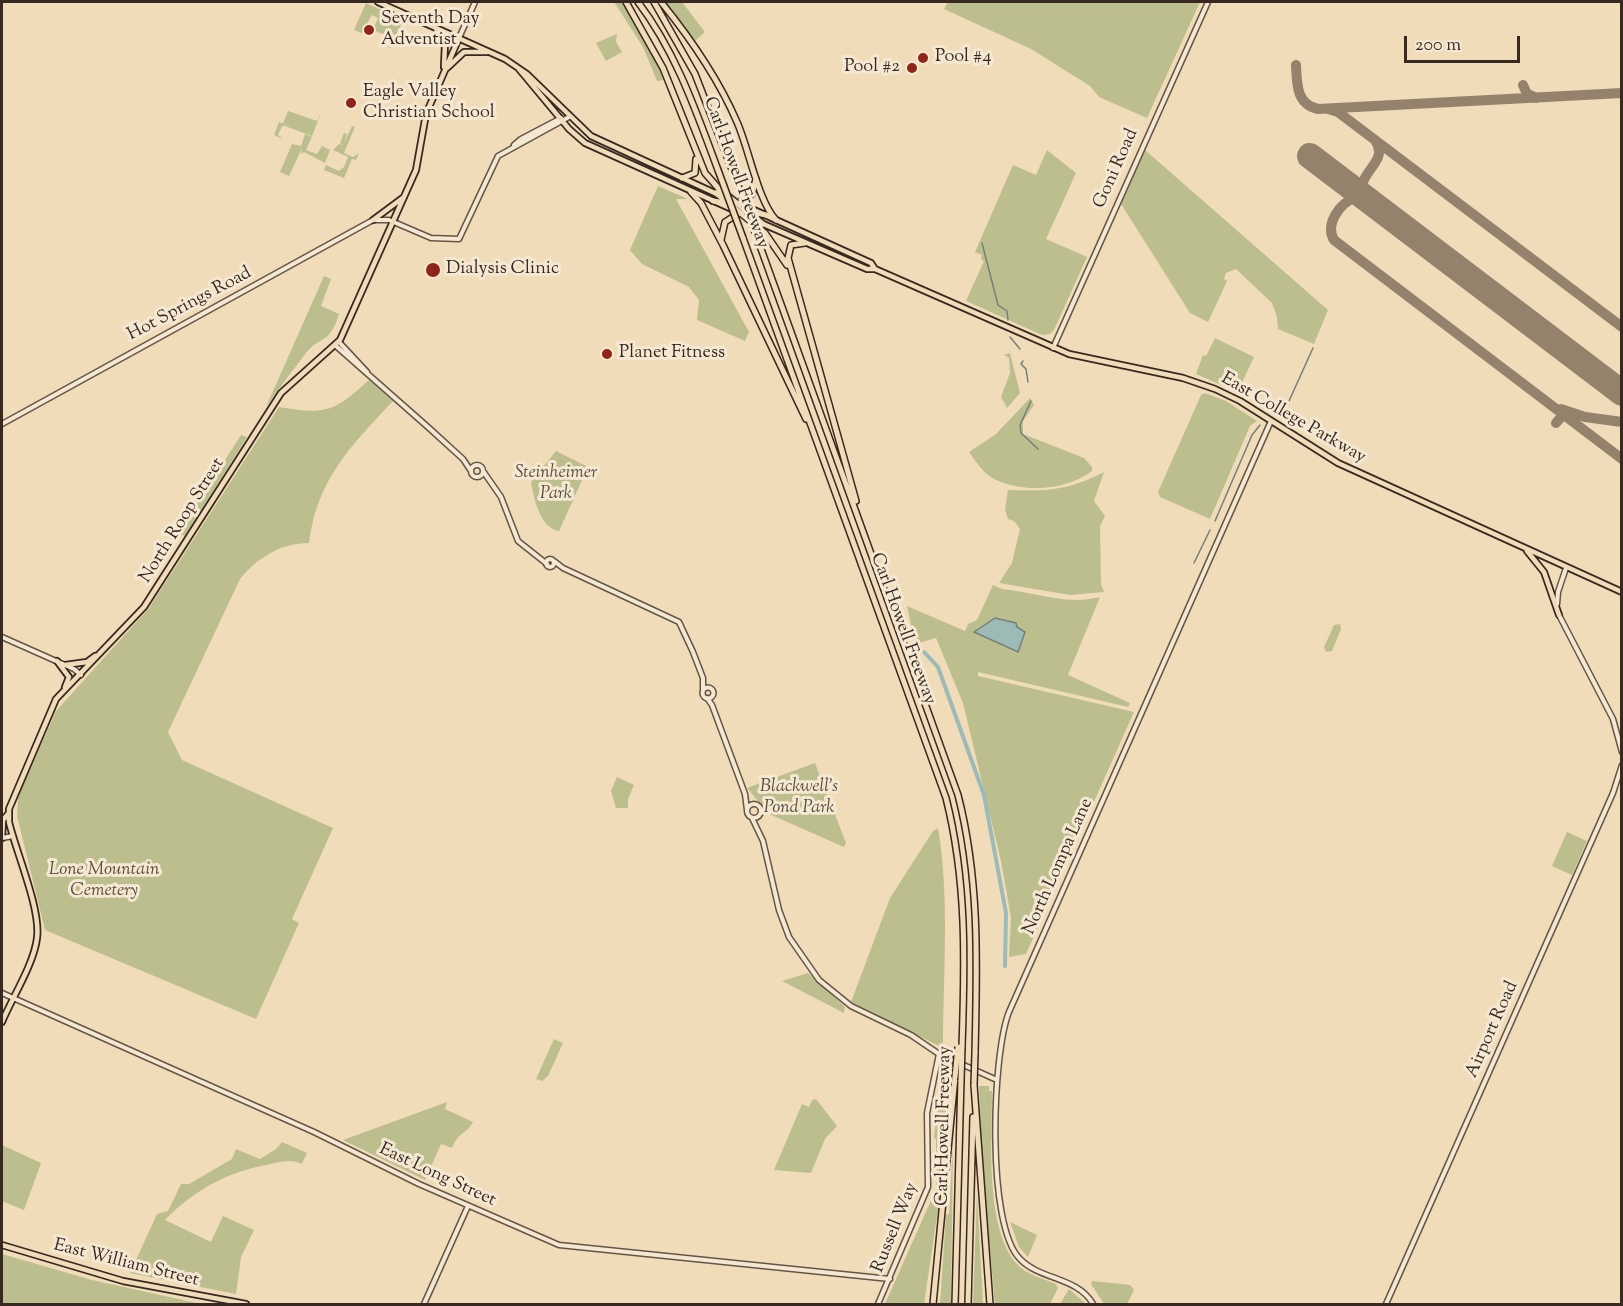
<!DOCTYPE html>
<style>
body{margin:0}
#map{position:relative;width:1623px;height:1306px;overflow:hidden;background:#f0dcb9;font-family:"Sorts Mill Goudy",serif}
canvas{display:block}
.frame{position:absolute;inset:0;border:3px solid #372821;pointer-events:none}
.scale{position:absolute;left:1404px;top:36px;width:116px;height:27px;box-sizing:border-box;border:3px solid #372821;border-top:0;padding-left:8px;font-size:18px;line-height:21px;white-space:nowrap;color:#372821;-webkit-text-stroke:4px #f5e8d2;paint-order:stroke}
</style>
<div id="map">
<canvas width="1623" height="1306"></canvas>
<div class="frame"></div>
<div class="scale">200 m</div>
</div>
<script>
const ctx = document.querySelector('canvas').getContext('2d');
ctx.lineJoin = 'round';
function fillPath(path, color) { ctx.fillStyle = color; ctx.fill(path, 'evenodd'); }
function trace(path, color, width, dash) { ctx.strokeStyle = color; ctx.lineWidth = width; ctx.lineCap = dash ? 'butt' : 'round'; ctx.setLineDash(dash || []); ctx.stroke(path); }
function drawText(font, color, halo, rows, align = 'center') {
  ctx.font = font + ' "Sorts Mill Goudy",serif'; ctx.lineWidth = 6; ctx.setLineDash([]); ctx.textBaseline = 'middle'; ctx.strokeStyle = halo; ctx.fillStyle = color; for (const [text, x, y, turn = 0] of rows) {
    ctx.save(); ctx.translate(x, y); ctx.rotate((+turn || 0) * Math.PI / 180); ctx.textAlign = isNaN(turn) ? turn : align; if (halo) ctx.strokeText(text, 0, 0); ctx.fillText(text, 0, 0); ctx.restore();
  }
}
const green = new Path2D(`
 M614,2h8c16,23 32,50 41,78l-6,1 -14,-34z
 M665,2h17l23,30 -10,9z
 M948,2h252l-53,116 -48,-21 -9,-11 -59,-37 -87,-40z
 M366,3l37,17 -12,28 -5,-2 4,-9 -17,-7 5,-12 -6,-3 -10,18 -8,-3z
 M617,34l-1,8 6,10 -16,9 -10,-18z
 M322,110l-10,26 -27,-10h-3l-4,9 5,4 -9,-4 5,-13 8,3 -4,-2 5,-12 29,10z
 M352,126l3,1 -11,26 9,4 6,-4 -3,7 -4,-1 -8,19 -20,-8 2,-5 13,6 5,-4 4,-10 -15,-7 6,-6 4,1 -3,-2 4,-10 3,1 -3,9z
 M305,134l7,3 -6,13 11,4 5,-8 8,4 -5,13 -21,-11 -3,2 1,-6 -13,28 -9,-4 12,-28 9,2z
 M1047,150l29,23 -30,66 41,18 -33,73 -4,4 -8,1 -76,-34 18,-40 -3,-2 1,-4 -7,-3 38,-87 23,10z
 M1145,150l183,160 -14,34 -36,-15 -1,-12 -5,-14 -36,-34 -10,4 -2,6 3,2 -19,41 -18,-9 -69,-109z
 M658,186l30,13h-12l73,133 -4,9 -48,-21 2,-20 -10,-13 -47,-23 -12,-14z
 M324,276l7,3 -10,27 18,8c-10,32 -19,21 -33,39 -13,17 -27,35 -40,54z
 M1215,338l39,19 -15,32 -6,1 -37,-16 7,-19 3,1z
 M1010,353l10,40 -13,15 -6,-11 9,-24 -1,-15 -5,-3z
 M369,380l24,21c-42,45 -76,78 -84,142 -28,0 -52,15 -69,36l-72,153 14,28 151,68 -41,91 7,4 -43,96 -211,-89 -28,-114 1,-19 38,-86 93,-103 130,-201c47,8 55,5 90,-27z
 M1205,393l21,8 31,20 -7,5 -40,93 -50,-22 -2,-5 43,-97z
 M1030,398l4,7 -11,16v13l61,24 8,9v4c-26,20 -69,22 -98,8 -11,-6 -18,-17 -25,-27l27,-18z
 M241,435l6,2 -62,99 -7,-3z
 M556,451l32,16 -29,64c-19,-3 -25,-32 -28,-49z
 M1104,472l-10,29 11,15 -5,10 1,58 3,8 -34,3 -71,-12 13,-20 8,-34 -6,-8 -6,-2 -3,-9 3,-20c42,1 58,1 96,-18z
 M993,585l9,4c34,3 63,17 98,8l-32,78 62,28 -2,4 -150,-35v4l156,36 -108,242 -17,3 2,-40 -10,-56 -38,-158 -27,-65 -21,6 -8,-38 58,25 3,-7 9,-4zM995,618l21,5 1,4 8,5 -10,20 -40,-20z
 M1340,624l1,5 -9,22 -6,1 -2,-5 10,-22z
 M815,763l31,80 -2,4 -75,-33 -22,-26z
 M617,777l17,8 -6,14v9h-12l-5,-17z
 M938,828c12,71 5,147 5,220l-92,-46 39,-104 43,-67z
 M1567,832l20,9 -15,34 -20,-9z
 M808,973l37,34 -1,6 -62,-32z
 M554,1039l9,4 -15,33 -6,5 -6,-2z
 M941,1074l11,2 -10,106 -18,122h-39l51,-115v-50l-2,-1z
 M979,1086h10v5h3c0,45 -8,142 27,175 9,9 25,13 37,18l2,4 -8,16h-55l-13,-141z
 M816,1099l21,27 -12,13 -14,34 -37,-3 28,-66 7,3 3,-7z
 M447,1102l-2,7 28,13c-5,11 -15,10 -21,26l-11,-4 -16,36 -82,-40z
 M282,1142l25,11 -5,11c-12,-6 -22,-2 -36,1 -39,7 -73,26 -101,55l46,22 12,-26 31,14 -13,27 -5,37 -106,-21 27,-59 11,-3 13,-27h8l43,-25 4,-10 24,10 16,-10z
 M2,1145l39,18 -17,47 -22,-9z
 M953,1145l-2,159h-11l6,-89 3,-1z
 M977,1194l6,110h-10z
 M1010,1222l27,13 -9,22 -9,-10z
 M2,1254l90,26 109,24h-199z
 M1092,1281l38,4 4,5 -7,14h-23l-13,-20z
 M1069,1289l17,15h-26z`);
const water = new Path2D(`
 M995,618l21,5 1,4 8,5 -7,20 -44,-20z`);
const stream = new Path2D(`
 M982,243l16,62 9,6 1,9
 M1010,337l10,12
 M1023,361l-2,3 5,5 2,13
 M1031,401l-11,24 1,8 17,16
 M1280,411l9,-10 24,-53
 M1215,521l37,-86 8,-10
 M1194,563l16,-33`);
const canal = new Path2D(`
 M924,652l14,15 46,128 22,118 -1,53`);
const taxiway = new Path2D(`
 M1296,65c1,19 0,39 22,44l304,-16
 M1523,85l4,9 10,4
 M1328,109l10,3 284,215
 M1369,201l-14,-3c-16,5 -30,27 -21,42l288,219
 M1369,201l-7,-16c4,-17 26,-26 13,-45
 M1561,409l24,8 37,5
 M1556,423l6,-7h9`);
const runway = new Path2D(`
 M1310,156l312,237`);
const minor = new Path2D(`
 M459,38l16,-36
 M514,145l7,-6 40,-21
 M339,342l28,30
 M336,346l93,82 34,31 8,12
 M1053,348l155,-346
 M2,424l371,-204h16l42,18 28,1 39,-83 71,-39
 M471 471a6 6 0 1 1 12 0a6 6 0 1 1-12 0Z
 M483,471l18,26 17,44 29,23
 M546 563a4 4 0 1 1 8 0a4 4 0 1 1-8 0Z
 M554,561l9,7 116,54 14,30 10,26v12
 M1557,604l1,-12 8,-24
 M1559,615l54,104 9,33
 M2,637l72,32 7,6
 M702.5 693a5.5 5.5 0 1 1 11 0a5.5 5.5 0 1 1-11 0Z
 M707,698l5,7 33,89 2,16
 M747 811a7 7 0 1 1 14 0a7 7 0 1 1-14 0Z
 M752,818l11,23 16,69 10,27 30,43 32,26 60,29 28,19 58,26
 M2,838l11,-2
 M2,993l312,139 105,52 140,61 331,34
 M424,1304l44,-98
 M878,1304l50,-117 -1,-74 12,-59
 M1093,1304c-15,-27 -53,-24 -73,-45 -34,-34 -28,-204 -11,-247l262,-591
 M1386,1304l227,-511 9,-28`);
const major = new Path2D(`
 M378,2l127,57 22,15 64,62 128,59
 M435,27l10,16 -1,24
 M447,68l17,-16h23
 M519,69l50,60 16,14 149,67
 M743,205l128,58 4,6
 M373,220l31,-23
 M761,223l106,46h8l194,85 114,24 32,11 25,12 98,62 284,129
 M1527,551l17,21 15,43
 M57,661l12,16 -4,10
 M65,665l22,-3 8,-6
 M2,838l1,-18 5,-6
 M2,1022c10,-24 32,-58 35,-84 4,-29 -21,-86 -28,-116v-13l47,-110 88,-92 137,-214 59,-53 76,-170 10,-56 33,-76
 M2,1245l121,36 123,23`);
const highway = new Path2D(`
 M626,2l37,66 42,105 14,16 44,35
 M638,2c38,50 58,109 80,168
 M654,2l41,72 40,103
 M661,2c30,37 57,76 76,120 12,27 21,79 39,98
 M682,178l13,-5 1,-14
 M691,192l10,11 22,42 83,174
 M716,193l49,40 22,32
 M713,201l19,3
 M741,202l11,-8 4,-15
 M748,211l18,4
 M743,238l203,560c21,83 19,165 16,249
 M721,240l4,-18 14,-9
 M805,243l-14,2 -3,13 68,243
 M760,246l198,549c22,86 19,170 17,258
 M974,1085l16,219
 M933,1304l22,-227
 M955,1304l6,-224
 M968,1304l5,-187`);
const highwayBridge = new Path2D(`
 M718,170l25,68
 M735,177l25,69
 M955,1077l3,-30
 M961,1080l1,-33
 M974,1085l1,-32`);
const markers = [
 [369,30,6,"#8f2418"],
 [923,58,6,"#8f2418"],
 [912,68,6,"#8f2418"],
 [351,103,6,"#8f2418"],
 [433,270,8,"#8f2418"],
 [607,354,6,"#8f2418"]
];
const poiNames = [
 ["Seventh Day",381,20],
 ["Adventist",381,41],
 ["Pool #4",935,58],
 ["Pool #2",900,68,"right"],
 ["Eagle Valley",363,93],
 ["Christian School",363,114],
 ["Dialysis Clinic",446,270],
 ["Planet Fitness",619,354]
];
const streetNames = [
 ["Goni Road",1117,169,-66],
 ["Carl Howell Freeway",735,173,70],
 ["Hot Springs Road",190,305,-28],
 ["East College Parkway",1293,419,30],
 ["North Roop Street",183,521,-58],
 ["Carl Howell Freeway",902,629,70],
 ["North Lompa Lane",1059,867,-66],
 ["Airport Road",1493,1030,-66],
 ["Carl Howell Freeway",945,1126,-89],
 ["East Long Street",437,1176,25],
 ["Russell Way",896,1228,-68],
 ["East William Street",126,1264,14]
];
const parkNames = [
 ["Steinheimer",556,474],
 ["Park",556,495],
 ["Blackwell's",799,788],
 ["Pond Park",799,809],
 ["Lone Mountain",104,871],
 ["Cemetery",104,892]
];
fillPath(green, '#bcbf8d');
fillPath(water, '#9cbab6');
trace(water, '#74807a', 1.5);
trace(stream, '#74807a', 1.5);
trace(canal, '#9cbab6', 4);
trace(taxiway, '#94826d', 10);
trace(runway, '#94826d', 26);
trace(minor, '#655547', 7);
trace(major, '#372821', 8);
trace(highway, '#372821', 8);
trace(minor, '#f5e8d2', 4);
trace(major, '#f0dcb9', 4.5);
trace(highway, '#f0dcb9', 5);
trace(highwayBridge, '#372821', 8, []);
trace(highwayBridge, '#f0dcb9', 5);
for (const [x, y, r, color] of markers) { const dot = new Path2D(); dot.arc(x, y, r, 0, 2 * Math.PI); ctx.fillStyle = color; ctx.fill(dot); trace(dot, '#f5e8d2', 2); }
drawText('18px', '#372821', '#f5e8d2', poiNames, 'left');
drawText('18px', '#372821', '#f5e8d2', streetNames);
drawText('italic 18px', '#584e3c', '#f5e8d2', parkNames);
</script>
